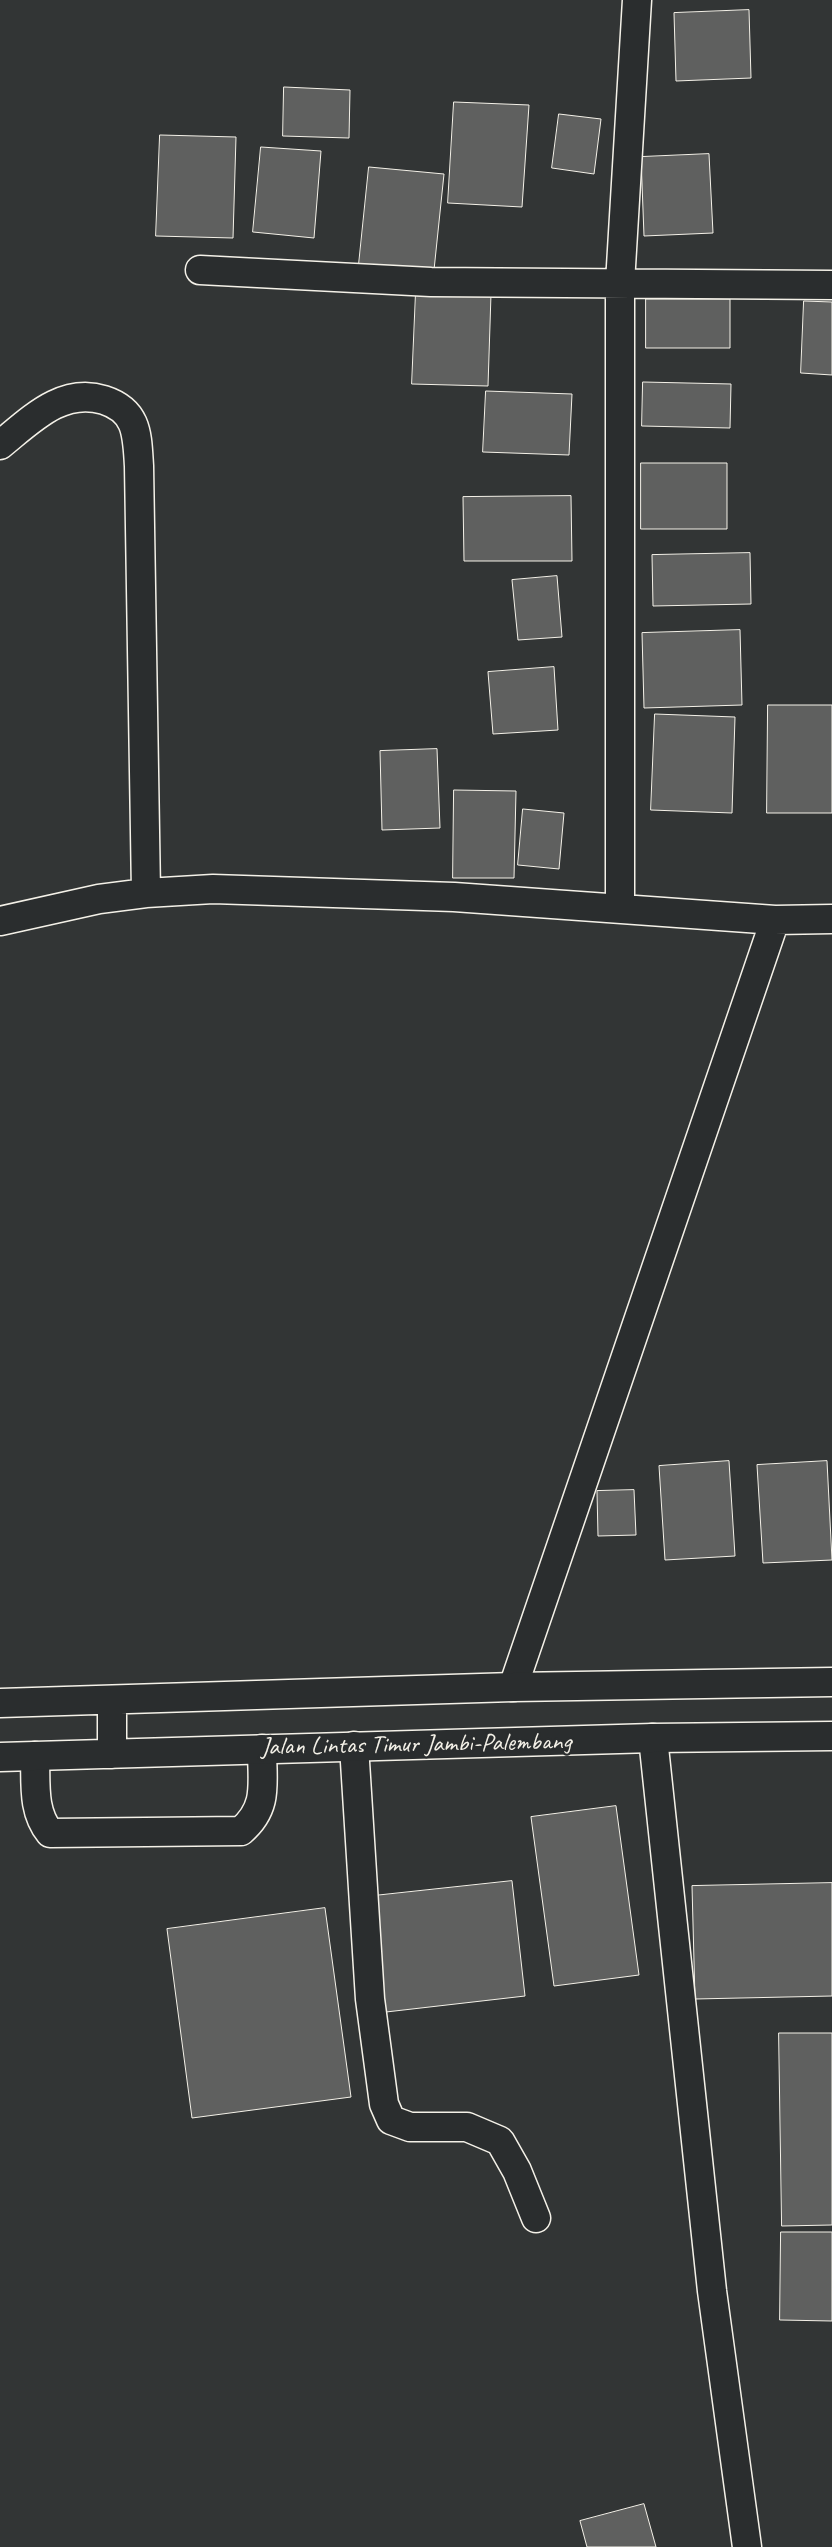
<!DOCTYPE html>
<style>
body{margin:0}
canvas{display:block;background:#323535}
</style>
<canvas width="832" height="2547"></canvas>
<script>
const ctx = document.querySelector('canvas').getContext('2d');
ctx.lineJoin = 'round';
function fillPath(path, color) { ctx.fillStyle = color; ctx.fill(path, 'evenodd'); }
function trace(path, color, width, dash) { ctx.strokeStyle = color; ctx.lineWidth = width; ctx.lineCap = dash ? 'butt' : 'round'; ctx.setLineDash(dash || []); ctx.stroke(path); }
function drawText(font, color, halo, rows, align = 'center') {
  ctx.font = font + ' Caveat,sans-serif'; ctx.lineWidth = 4.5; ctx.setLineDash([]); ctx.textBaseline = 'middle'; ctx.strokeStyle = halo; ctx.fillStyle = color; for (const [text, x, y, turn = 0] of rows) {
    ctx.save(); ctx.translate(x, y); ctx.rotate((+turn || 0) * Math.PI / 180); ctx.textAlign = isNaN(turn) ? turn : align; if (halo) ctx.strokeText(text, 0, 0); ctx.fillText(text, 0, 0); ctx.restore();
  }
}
const building = new Path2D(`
 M749,10l2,68 -75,3 -2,-68z
 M284,87l66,3 -1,48 -66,-2z
 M454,102l75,3 -7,102 -74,-4z
 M559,114l42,5 -7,55 -42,-6z
 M160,135l76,2 -3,101 -77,-2z
 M261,147l60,4 -7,87 -61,-6z
 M709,154l4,79 -69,3 -3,-79z
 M369,167l75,7 -10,96 -75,-6z
 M416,291l75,3 -3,92 -76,-2z
 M646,299h84v49h-84z
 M804,301l28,1v73l-31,-2z
 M643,382l88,2 -1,44 -88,-2z
 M486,391l86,3 -3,61 -86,-3z
 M641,463h86v66h-86z
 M571,496l1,65h-108l-1,-64z
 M750,553l1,51 -98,2 -1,-51z
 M557,576l5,61 -44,3 -6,-60z
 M740,630l2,75 -98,3 -2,-75z
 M554,667l4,63 -65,4 -5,-62z
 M768,705h64v108h-65z
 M655,714l80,3 -3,96 -81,-3z
 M437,749l3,79 -58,2 -2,-79z
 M454,790l62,1 -2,87h-61z
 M523,809l41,4 -5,56 -41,-4z
 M729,1461l6,95 -70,4 -6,-94z
 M827,1461l5,99 -69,3 -6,-98z
 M634,1490l2,45 -38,1 -1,-45z
 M616,1806l23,169 -85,11 -23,-169z
 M512,1881l13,115 -139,16 -13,-116z
 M832,1883v113l-137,3 -3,-113z
 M325,1908l26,189 -159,21 -25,-189z
 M779,2033h53v192l-50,1z
 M781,2232h51v89l-52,-1z
 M644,2504l12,43h-69l-7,-26z`);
const minor = new Path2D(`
 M200,270l231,12 401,3
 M0,445c31,-25 62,-58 104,-45 34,11 33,35 35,66l7,427
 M620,909v-626l17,-283
 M0,921l99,-22 47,-6 67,-4 241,8 321,23
 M513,1687l262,-767 57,-1
 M653,1738l59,553 35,256
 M354,1746l16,253 14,105 7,16 19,7h57l33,14 17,30 19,47
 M35,1756c1,27 -3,55 15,77l191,-2c28,-24 21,-48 21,-82`);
const highway = new Path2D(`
 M112,1700v54
 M0,1703l513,-16 319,-5
 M0,1757l653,-19 179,-2`);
const streetNames = [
 ["Jalan Lintas Timur Jambi-Palembang",416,1745,-1]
];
fillPath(building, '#5f605f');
trace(building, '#f4f1e8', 1);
trace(minor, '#f4f1e8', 31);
trace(highway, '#f4f1e8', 31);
trace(minor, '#2a2d2e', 28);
trace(highway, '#2a2d2e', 28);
drawText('25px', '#f4f1e8', '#2a2d2e', streetNames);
</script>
